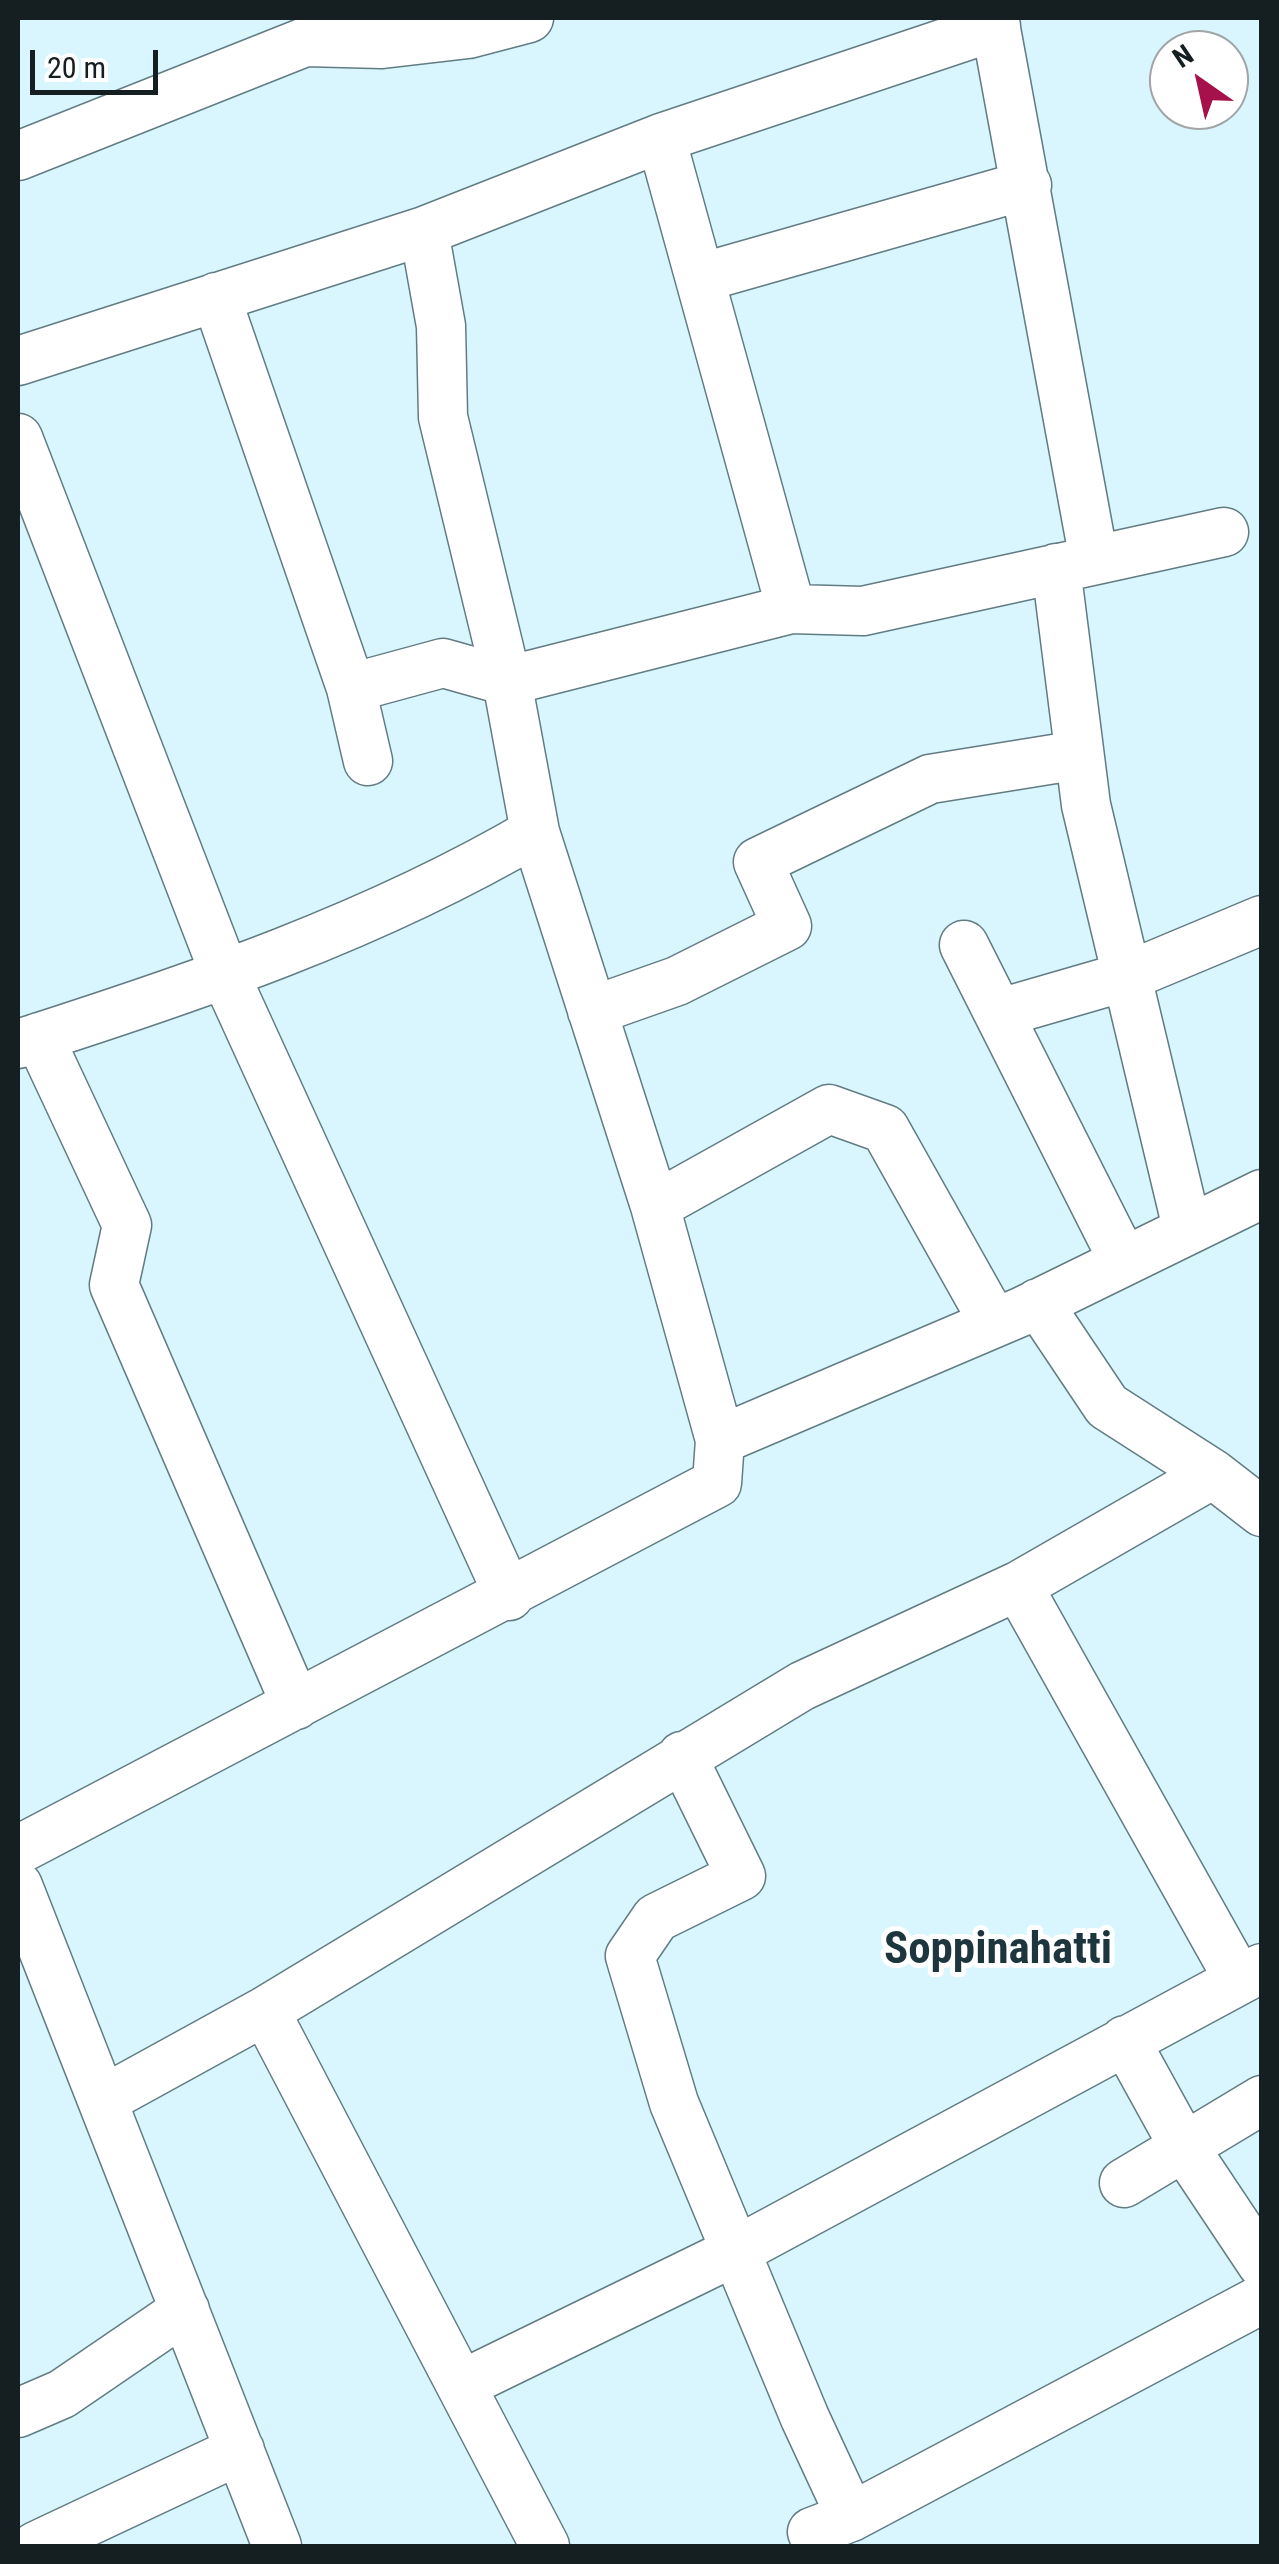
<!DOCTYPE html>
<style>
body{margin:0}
#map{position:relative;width:1279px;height:2564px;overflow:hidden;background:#d9f6fe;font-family:"Roboto Condensed",sans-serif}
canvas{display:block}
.frame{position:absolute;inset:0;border:20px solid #151f22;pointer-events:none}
.north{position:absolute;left:1149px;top:30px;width:100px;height:100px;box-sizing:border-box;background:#fff;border:2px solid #a1a5a7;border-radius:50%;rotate:326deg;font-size:28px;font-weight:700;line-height:40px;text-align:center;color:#151f22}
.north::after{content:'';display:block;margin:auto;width:35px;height:45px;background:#a6114b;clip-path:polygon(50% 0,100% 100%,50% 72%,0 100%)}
.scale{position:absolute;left:30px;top:50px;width:128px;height:45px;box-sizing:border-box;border:5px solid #151f22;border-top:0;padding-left:12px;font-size:30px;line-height:35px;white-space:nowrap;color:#151f22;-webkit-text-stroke:8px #fff;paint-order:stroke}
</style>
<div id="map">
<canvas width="1279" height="2564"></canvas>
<div class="frame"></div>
<div class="north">N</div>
<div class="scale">20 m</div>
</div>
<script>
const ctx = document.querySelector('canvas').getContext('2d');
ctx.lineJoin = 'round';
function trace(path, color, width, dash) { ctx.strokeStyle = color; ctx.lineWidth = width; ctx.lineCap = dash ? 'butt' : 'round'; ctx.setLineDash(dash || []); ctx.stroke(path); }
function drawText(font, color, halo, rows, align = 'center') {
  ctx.font = font + ' "Roboto Condensed",sans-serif'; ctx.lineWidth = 10; ctx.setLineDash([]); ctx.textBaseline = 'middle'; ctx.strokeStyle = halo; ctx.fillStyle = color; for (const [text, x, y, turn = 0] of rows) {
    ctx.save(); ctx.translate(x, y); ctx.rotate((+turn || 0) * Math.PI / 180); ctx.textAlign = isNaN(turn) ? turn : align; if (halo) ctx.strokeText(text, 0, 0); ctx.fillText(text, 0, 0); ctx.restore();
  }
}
const street = new Path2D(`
 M994,18l100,542
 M661,138l130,471
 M18,156l287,-114 77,2 86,-10 61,-16
 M700,278l327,-93
 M216,297l135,391 17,73
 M18,361l406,-130 237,-93 335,-112
 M18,438l208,539 283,619
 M1056,568l30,237 101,423
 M351,688l92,-25 64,18 284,-72 72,2 361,-79
 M964,945l159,315
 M592,1011l85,-30 110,-55 -29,-64 172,-83 149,-24
 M1000,1013l128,-37 134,-56
 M39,1037l88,188 -13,60 182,420
 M18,1044c178,-57 355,-117 517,-212
 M655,1206l174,-97 56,20 109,194
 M1038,1303l69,103 106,68 49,38
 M720,1440l303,-129 239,-117
 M1018,1586l221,394
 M682,1756l59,120 -85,42 -26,38 44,147 131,315 46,99
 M18,1850l699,-367 3,-43 -65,-234 -120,-374 -28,-151 -64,-264 -2,-91 -17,-95
 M18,1886l259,660
 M265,2011l280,535
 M1125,2040l59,107 78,117
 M103,2100l162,-89 537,-325 216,-100 195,-112
 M1124,2183l138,-83
 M461,2385l275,-134 526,-283
 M18,2413l44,-19 123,-84
 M36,2546l204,-96
 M820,2546l-8,-14 39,-15 411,-218`);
const districtNames = [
 ["Soppinahatti",998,1952]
];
trace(street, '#627c83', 51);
trace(street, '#fff', 48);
drawText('bold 45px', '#1d353c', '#fff', districtNames);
</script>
